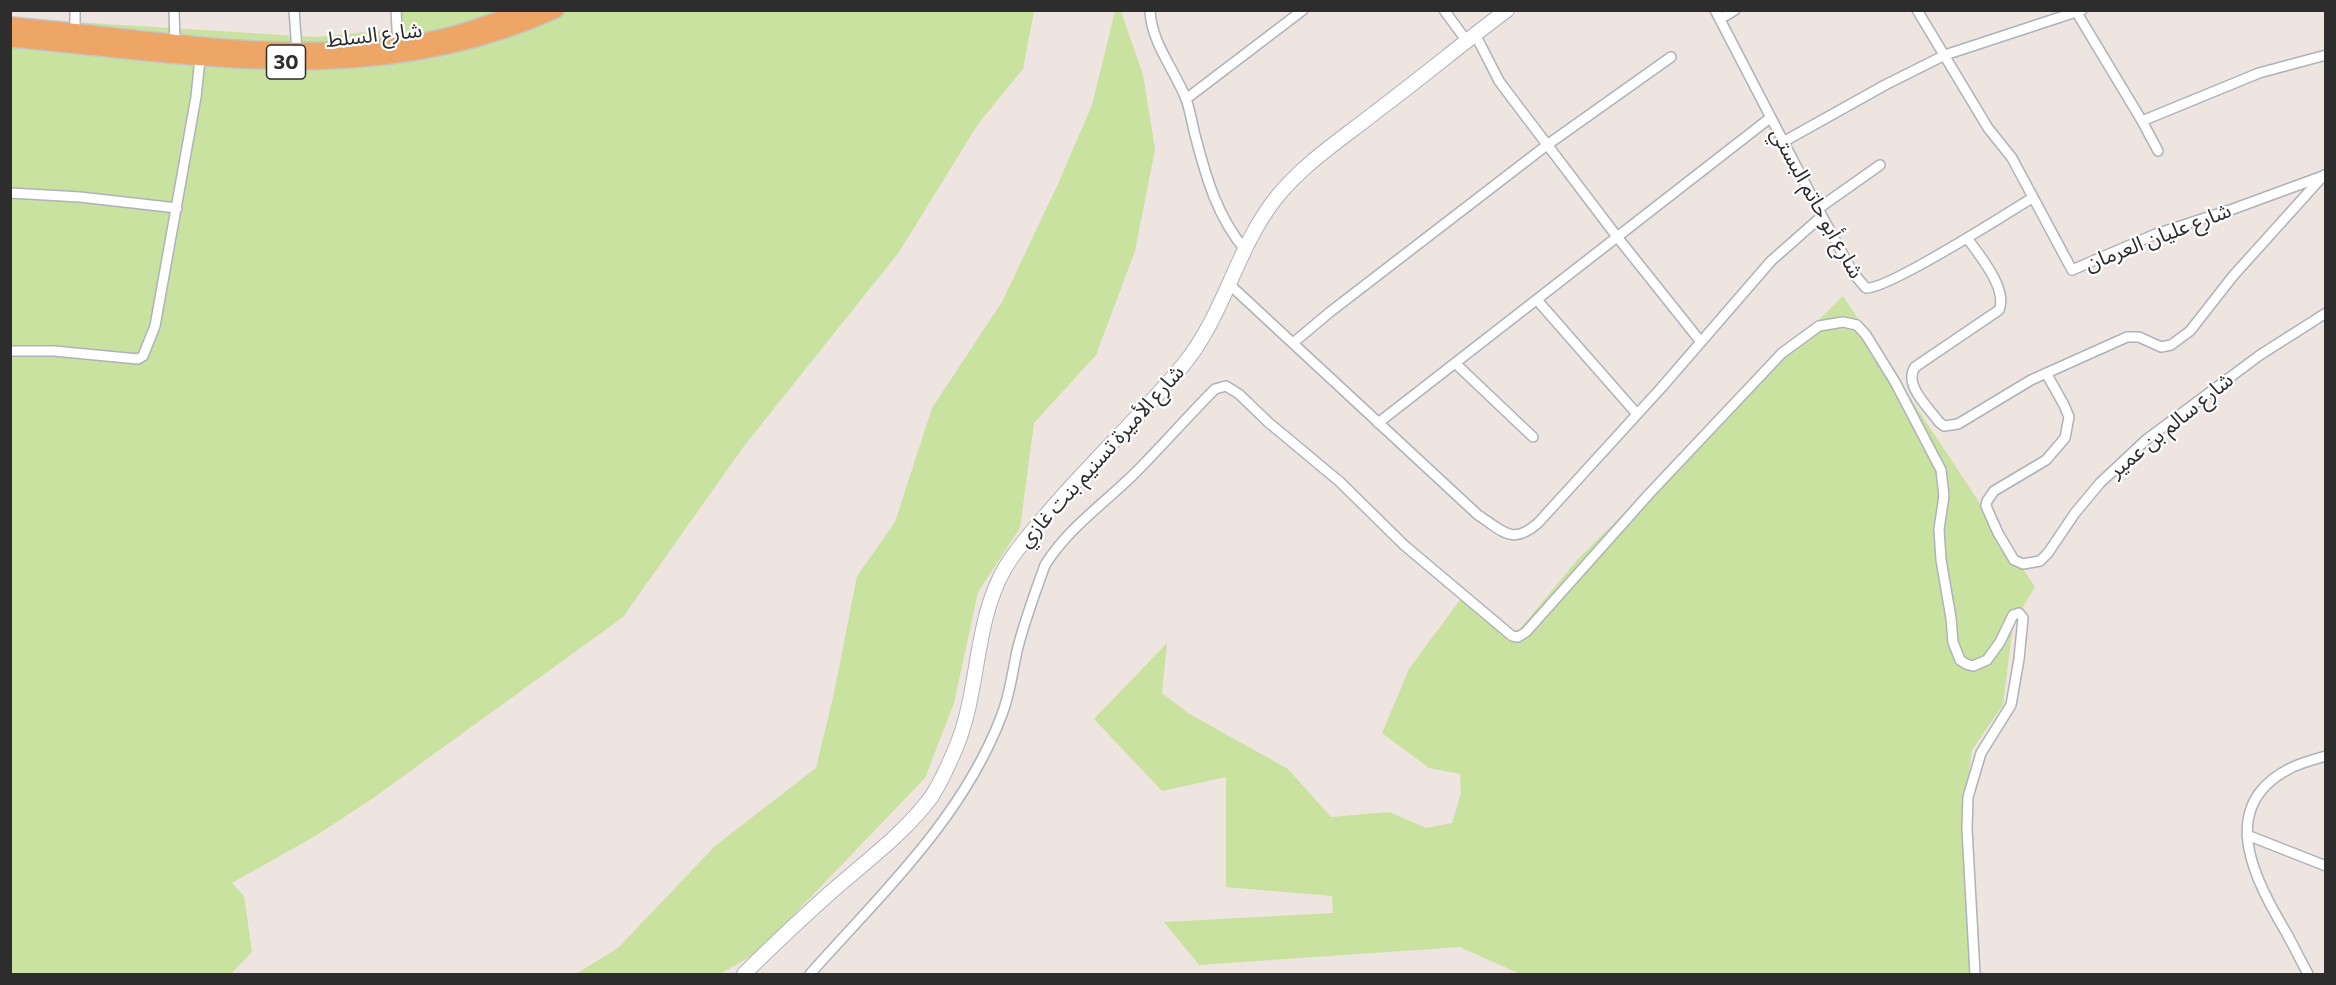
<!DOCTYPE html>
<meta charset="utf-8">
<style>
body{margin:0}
#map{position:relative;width:2336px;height:985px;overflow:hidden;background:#eee4e0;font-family:Commissioner,sans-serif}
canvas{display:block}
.frame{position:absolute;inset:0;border:12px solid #2d2d2d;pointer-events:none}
</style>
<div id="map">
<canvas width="2336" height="985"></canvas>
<div class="frame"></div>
</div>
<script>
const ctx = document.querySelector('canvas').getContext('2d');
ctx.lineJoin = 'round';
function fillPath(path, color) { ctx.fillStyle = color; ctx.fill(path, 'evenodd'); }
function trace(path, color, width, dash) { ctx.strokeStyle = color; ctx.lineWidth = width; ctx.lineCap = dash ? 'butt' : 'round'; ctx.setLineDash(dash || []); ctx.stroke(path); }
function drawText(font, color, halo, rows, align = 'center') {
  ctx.font = font + ' Commissioner,"Noto Sans Arabic",sans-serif'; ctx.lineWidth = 4.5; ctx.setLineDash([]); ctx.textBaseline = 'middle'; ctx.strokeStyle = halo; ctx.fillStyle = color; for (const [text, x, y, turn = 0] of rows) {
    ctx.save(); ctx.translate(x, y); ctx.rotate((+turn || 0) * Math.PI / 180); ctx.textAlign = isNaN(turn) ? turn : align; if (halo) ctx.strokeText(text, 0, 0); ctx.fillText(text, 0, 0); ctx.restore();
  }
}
const green = new Path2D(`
 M398,10l636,1 -11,58 -45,55 -79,128 -155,194 -121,171 -247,179 -59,39 -85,48 12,13 8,56 -21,22h-220l-1,-956 305,19 83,-8z
 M1115,11h6l22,64 12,74 -20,102 -39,104 -62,68 -14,105 -42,64 -24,111 -29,75 -167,174 -38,22h-144l42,-26 97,-102 101,-78 18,-75 23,-117 38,-54 37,-114 70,-106 56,-118 34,-79z
 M1843,296l192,291 -22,37 -10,81 -31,45 -7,50 8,174h-453l-60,-27 -261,18 -35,-43 169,-9 -1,-17 -106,-9v-110l-64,14 -68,-72 73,-76 -5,50 26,20 100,56 43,48 58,-5 37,16 26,-5 9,-30 -1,-19 -31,-6 -47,-35 27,-64 56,-76 44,49 69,-83z`);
const minor = new Path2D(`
 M75,10v21
 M174,10l1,32
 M294,10l3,41
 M396,10l2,35
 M1150,10c1,33 25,60 36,89 4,11 6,24 9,36 11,42 22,82 51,116
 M1444,10l22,30
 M1715,10l107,206 31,57 13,15c19,3 142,-75 166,-90
 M1917,10l71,118 24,30 60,112 84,-36 77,-25 90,-33
 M2077,13l65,108 16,30
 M1720,19l15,-9
 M1475,34l24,47 12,16 107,141 83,104
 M1186,99l117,-89
 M2142,121l117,-48 67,-18
 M1783,142l102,-57 60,-30 137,-45
 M10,193l70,4 97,11
 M1819,208l61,-43
 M1967,238c13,18 41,51 32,72l-84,57c-12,18 14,41 24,55l5,4 14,-2 73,-44 96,-43h12l22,10 10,-2 19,-14 43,-55 91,-101
 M1229,284l249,231c25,16 34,31 60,8l124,-136 109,-126 51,-45
 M1537,300l100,114
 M1293,343l37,-31 217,-167 124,-88
 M10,351h44l84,8 5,-3 12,-30 41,-229 4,-38
 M1456,364l77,73
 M2046,373l18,32 5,12 -4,21 -19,22 -52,31 -7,10 -1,5 12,27 16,27 9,4 17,-3 8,-8 27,-40 25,-30 47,-44 113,-84 66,-42
 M1378,423l392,-305
 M2247,835l79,31
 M810,974c71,-80 152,-155 191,-257 9,-22 11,-43 16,-66 7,-29 18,-58 28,-86 23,-37 60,-62 90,-92 28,-28 53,-57 80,-84l11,-3 13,8 29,28 72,60 64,63 108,91 6,1 8,-5 123,-138 133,-141 37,-27 24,-4 14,3 9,10 29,47 46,88 3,26 -5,33 2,31 10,58 2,24 7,18 6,4 7,2 14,-6 13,-18 13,-27 6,-2 4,5 -4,41 -8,46 -30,48 -13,44 -1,32 8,145
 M2308,974c-7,-13 -14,-27 -21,-40 -30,-51 -72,-125 0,-164 12,-7 26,-10 39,-14`);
const secondary = new Path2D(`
 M744,974c28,-28 57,-55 87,-82 34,-30 74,-59 101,-96 10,-16 18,-34 25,-51 23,-57 17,-123 48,-177 13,-22 30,-40 47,-60 42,-49 91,-94 132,-144 40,-49 53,-117 92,-166 28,-35 67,-60 101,-87 44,-33 86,-68 130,-101`);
const primary = new Path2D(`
 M10,25c142,12 287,42 428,13 30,-6 58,-18 87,-28
 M10,39c189,17 366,53 546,-29`);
const shields = [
 [286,62,39]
];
const shieldNames = [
 ["30",286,62]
];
const streetNames = [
 ["شارع السلط",374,35,-6],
 ["شارع أبو حاتم البستي",1817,203,61],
 ["شارع عليان العرمان",2158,237,-21],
 ["شارع سالم بن عمير",2171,425,-39],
 ["شارع الأميرة تسنيم بنت غازي",1101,456,-48]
];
fillPath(green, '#c9e29f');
trace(minor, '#adb3b9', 12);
trace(secondary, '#adb3b9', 16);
trace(primary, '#c4c4c4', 18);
trace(minor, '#fff', 9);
trace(secondary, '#fff', 14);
trace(primary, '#eda666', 15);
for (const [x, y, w] of shields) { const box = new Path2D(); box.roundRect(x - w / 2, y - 17, w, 34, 4.5); ctx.fillStyle = '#fff'; ctx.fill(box); trace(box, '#2d2d2d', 1.5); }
drawText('bold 20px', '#2d2d2d', null, shieldNames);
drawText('21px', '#2d2d2d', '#fff', streetNames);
</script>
